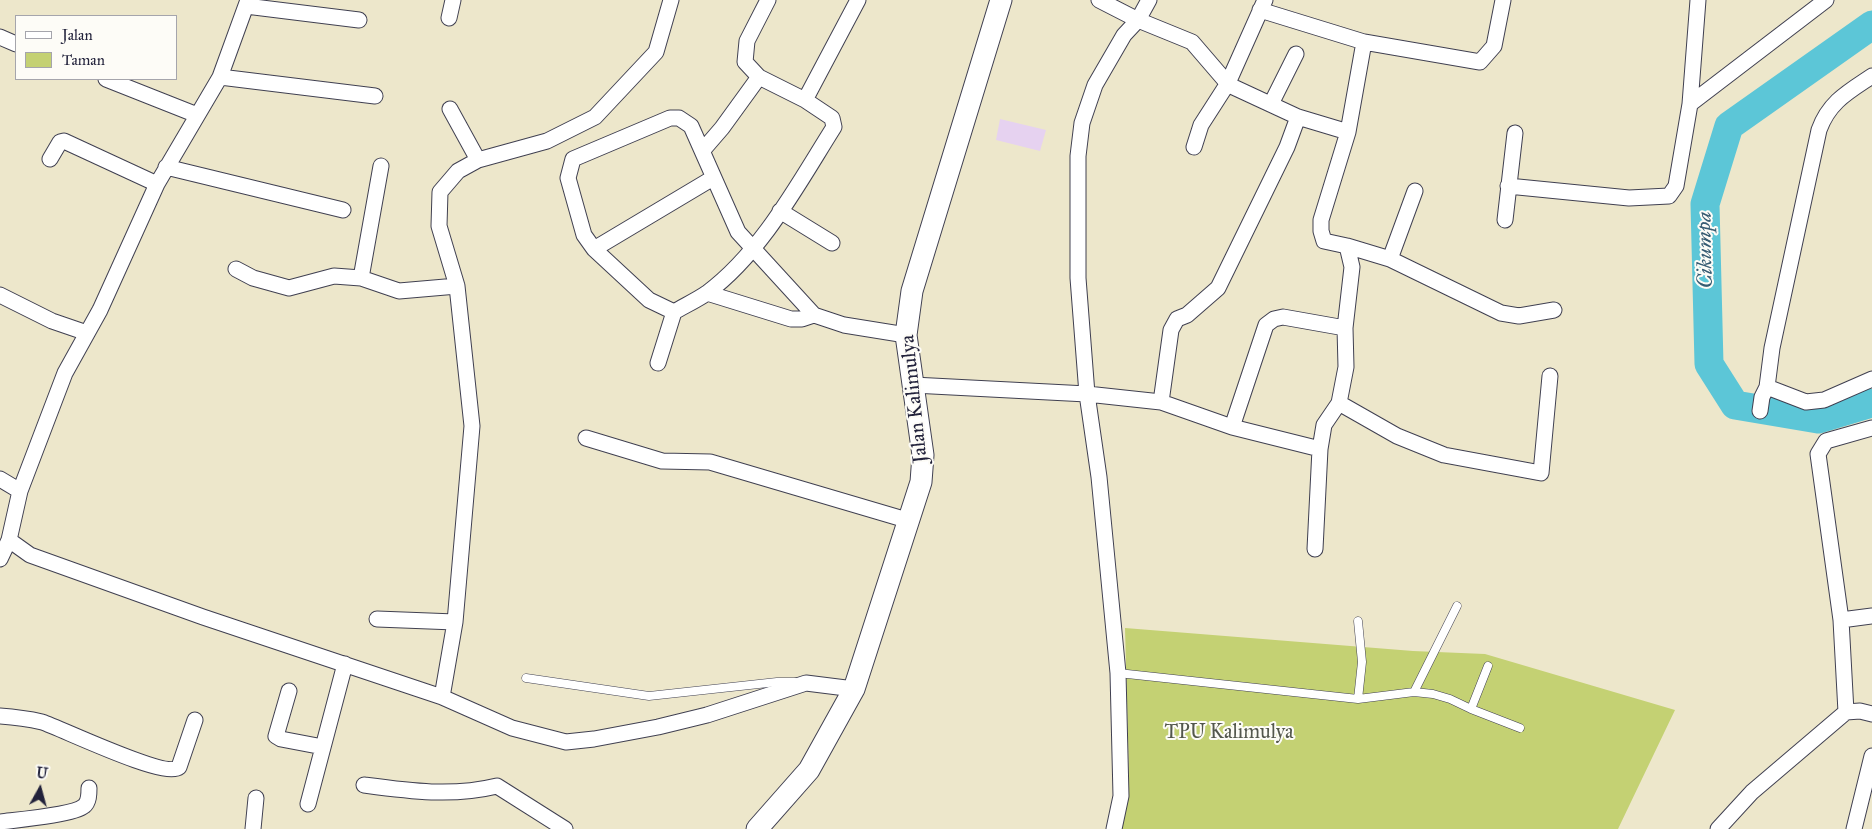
<!DOCTYPE html>
<style>
body{margin:0}
#map{position:relative;width:1872px;height:829px;overflow:hidden;background:#ede7cb;font-family:"IM FELL Great Primer",serif}
canvas{display:block}
.legend{position:absolute;left:15px;top:15px;width:162px;height:65px;box-sizing:border-box;background:#fdfcf7;border:1px solid #a5a5ac;margin:0;padding:6px 9px;list-style:none;font-size:15px;color:#22223b}
.legend li{display:flex;align-items:center;gap:10px;height:25px}
.legend b{width:25px;border:1px solid #a5a5ac}
.north{position:absolute;left:15px;top:764px;width:50px;height:50px;-webkit-text-stroke:4px #fdfcf7;paint-order:stroke;rotate:7deg;font-size:14px;font-weight:700;line-height:20px;text-align:center;color:#22223b}
.north::after{content:'';display:block;margin:auto;width:18px;height:22px;background:#22223b;clip-path:polygon(50% 0,100% 100%,50% 72%,0 100%)}
</style>
<div id="map">
<canvas width="1872" height="829"></canvas>
<ul class="legend">
<li><b style="height:6px;background:#fff"></b>Jalan</li>
<li><b style="height:14px;background:#c4d173"></b>Taman</li>
</ul>
<div class="north">U</div>
</div>
<script>
const ctx = document.querySelector('canvas').getContext('2d');
ctx.lineJoin = 'round';
function fillPath(path, color) { ctx.fillStyle = color; ctx.fill(path, 'evenodd'); }
function trace(path, color, width, dash) { ctx.strokeStyle = color; ctx.lineWidth = width; ctx.lineCap = dash ? 'butt' : 'round'; ctx.setLineDash(dash || []); ctx.stroke(path); }
function drawText(font, color, halo, rows, align = 'center') {
  ctx.font = font + ' "IM FELL Great Primer",serif'; ctx.lineWidth = 4; ctx.setLineDash([]); ctx.textBaseline = 'middle'; ctx.strokeStyle = halo; ctx.fillStyle = color; for (const [text, x, y, turn = 0] of rows) {
    ctx.save(); ctx.translate(x, y); ctx.rotate((+turn || 0) * Math.PI / 180); ctx.textAlign = isNaN(turn) ? turn : align; if (halo) ctx.strokeText(text, 0, 0); ctx.fillText(text, 0, 0); ctx.restore();
  }
}
const built = new Path2D(`
 M1000,119l46,11 -6,21 -44,-11z`);
const green = new Path2D(`
 M1125,628l288,23 72,3 190,56 -57,119h-497l8,-55z`);
const river = new Path2D(`
 M1872,25l-143,101 -24,78 4,160 26,41 83,14 54,-16`);
const lane = new Path2D(`
 M1118,673l240,26 56,-7 19,2 17,5 21,10 49,19
 M526,678l123,18 128,-14h18
 M1414,692l43,-86
 M1358,699l4,-37 -4,-41
 M1471,709l17,-43`);
const street = new Path2D(`
 M248,0l-28,77 -63,107 -57,126 -35,63 -45,118 -11,49 21,15 173,62 239,80 70,31 54,14 28,-3 64,-12 49,-12 99,-32 48,6
 M768,0l-21,41 -2,21 14,15 46,23 27,18 2,9c-36,57 -72,125 -127,166 -10,7 -23,13 -33,19l-25,-12 -55,-51 -10,-14 -16,-57 5,-19 97,-41h9l12,8 47,106 76,83 30,10 62,10
 M1099,0l39,20 54,22 37,43 69,32 50,15 16,-90
 M246,6l113,14
 M1260,10l104,32 116,20 14,-16 9,-46
 M449,18l4,-18
 M0,37l16,7
 M220,77l155,19
 M106,79l91,36
 M805,100l53,-100
 M1271,104l25,-50
 M1690,104l136,-104
 M450,109l28,51
 M1194,147l7,-22 27,-42 37,-83
 M703,150l19,-22 37,-51
 M50,159l10,-17 4,-1 93,43
 M166,167l177,43
 M1508,186l121,12 40,-2 7,-10 14,-82 8,-104
 M780,211l52,32
 M1505,220l10,-87
 M1347,246l-23,-5 -3,-10v-11l27,-88
 M594,249l119,-71
 M1390,259l25,-68
 M236,269l17,9 36,10 45,-12 27,2 38,13 58,-5
 M361,278l20,-112
 M707,293l84,26h11l12,-4
 M0,295l52,26 35,12
 M658,363l16,-51
 M913,385l174,9 74,8 71,25 88,22
 M1767,387l5,-39 47,-218c10,-28 29,-38 53,-54
 M1161,402l10,-72 6,-11 10,-4 31,-27 69,-141 11,-30
 M1339,403l58,33 47,19 97,18 9,-97
 M1760,411l2,-14 5,-10 39,15 18,-2 48,-21
 M1232,427l34,-102 8,-6 9,-2 62,11
 M1872,428l-46,13 -8,13 23,166 31,-4
 M586,438l76,23 48,1 200,59
 M0,479l20,12
 M1315,549l5,-100 4,-24 15,-22 7,-36 -1,-39 7,-61 -5,-21 43,13 111,54 18,3 35,-6
 M0,559l9,-19
 M377,619l78,3
 M1841,620l5,92
 M289,691l-13,45 5,3 42,8
 M442,697l13,-75 17,-196 -15,-140 -18,-60 1,-34 18,-21 20,-11 69,-19 48,-24 61,-65 15,-52
 M0,716c14,1 29,3 42,6 21,7 123,57 137,45l16,-47
 M364,785c45,6 88,12 133,1l68,43
 M308,804l37,-140
 M0,822c15,-2 74,-7 84,-16 5,-4 5,-12 5,-18
 M253,829l3,-31
 M1114,829l7,-33 -3,-123 -19,-196 -12,-83 -9,-116v-122l4,-33 13,-38 29,-50 14,-15 11,-20
 M1718,829l34,-37 94,-80 14,-1 12,3
 M1854,829l18,-73`);
const secondary = new Path2D(`
 M757,829l52,-59 45,-81 67,-207 2,-27 -17,-120 6,-44 89,-291`);
const streetNames = [
 ["Jalan Kalimulya",915,399,-96]
];
const parkNames = [
 ["TPU Kalimulya",1229,733]
];
const waterNames = [
 ["Cikumpa",1706,250,-91]
];
fillPath(built, '#e6d2f0');
fillPath(green, '#c4d173');
trace(river, '#5cc6d7', 29);
trace(lane, '#404051', 9);
trace(street, '#404051', 17);
trace(secondary, '#404051', 23);
trace(lane, '#fff', 8);
trace(street, '#fff', 15);
trace(secondary, '#fff', 21);
drawText('20px', '#22223b', '#fdfcf7', streetNames);
drawText('20px', '#53574c', '#fdfcf7', parkNames);
drawText('italic 21px', '#365b72', '#fdfcf7', waterNames);
</script>
